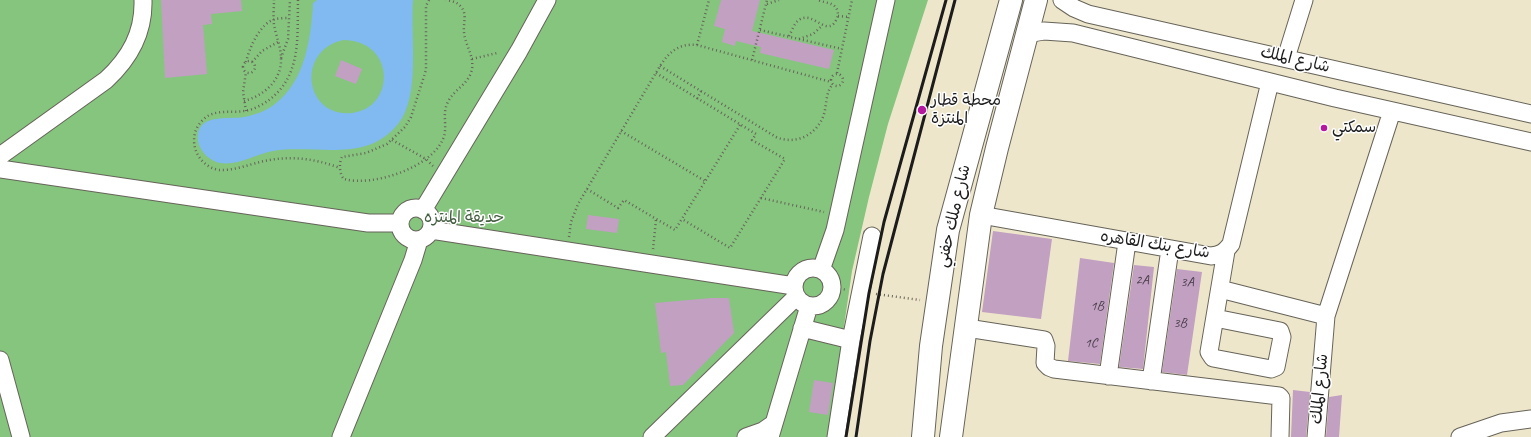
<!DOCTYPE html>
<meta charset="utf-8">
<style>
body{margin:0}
canvas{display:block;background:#eee6ca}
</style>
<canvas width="1531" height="437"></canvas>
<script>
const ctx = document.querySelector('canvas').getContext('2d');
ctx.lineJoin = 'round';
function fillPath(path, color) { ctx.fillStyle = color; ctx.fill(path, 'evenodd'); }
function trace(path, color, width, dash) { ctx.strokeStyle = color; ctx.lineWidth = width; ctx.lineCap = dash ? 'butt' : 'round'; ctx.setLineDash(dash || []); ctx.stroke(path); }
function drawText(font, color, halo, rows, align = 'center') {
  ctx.font = font + ' Caveat,"Playpen Sans Arabic",sans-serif'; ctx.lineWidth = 3; ctx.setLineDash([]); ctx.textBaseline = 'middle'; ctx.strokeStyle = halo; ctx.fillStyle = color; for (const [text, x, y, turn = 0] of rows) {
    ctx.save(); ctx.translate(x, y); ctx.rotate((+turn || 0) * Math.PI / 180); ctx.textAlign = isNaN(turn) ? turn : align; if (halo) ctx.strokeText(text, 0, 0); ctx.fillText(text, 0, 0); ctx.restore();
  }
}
const green = new Path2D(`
 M0,0h928l-40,124 -19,73 -17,74 -24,166h-828z`);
const water = new Path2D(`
 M317,0h96c-3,35 8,96 -15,124 -32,40 -82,20 -125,27 -16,3 -36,15 -53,12 -10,-2 -20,-11 -22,-22 -3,-29 30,-21 46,-24 11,-2 22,-6 31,-13 30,-23 36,-65 38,-101zM343,40c53,0 53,68 9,73 -47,5 -57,-62 -9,-73z`);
const building = new Path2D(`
 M161,0h80l1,11 -31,3 1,10 -9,1 4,49 -42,4z
 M721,0h39l-8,31 82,19 -5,19 -69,-16 1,-6 -25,-6 -1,5 -13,-4 3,-13 -11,-3z
 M341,60l21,9 -6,15 -21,-8z
 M588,215l31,4 -2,14 -31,-4z
 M993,231l59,8 -11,80 -59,-7z
 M1080,258l34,5 -14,101 -32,-3z
 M1134,265l20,2 -11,102 -24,-2z
 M1177,269l25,3 -15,103 -25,-3z
 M711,298h18l5,35 -51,52 -13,1 -4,-34 -5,1 -6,-50z
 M814,380l19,3 -5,32 -19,-3z
 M1293,390l17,2 -4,45h-15z
 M1342,395l-3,42h-13l3,-40z`);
const path = new Path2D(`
 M298,0c-1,37 4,75 -29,100 -7,5 -16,10 -25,11 -13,2 -30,-2 -40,8 -19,16 -9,47 15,51 13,1 29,-5 41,-8 29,-7 53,-4 80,6
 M429,0l-3,6v64l-15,47 -6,10 -18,17 -21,9 -24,4c-3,5 -3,17 2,22 28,8 87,-11 99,-40 5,-11 -1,-24 4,-35 5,-13 19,-18 24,-31 5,-16 -6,-27 -7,-41 -1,-8 3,-17 -2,-24 -4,-6 -10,-7 -16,-8
 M767,4l12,-4
 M838,16l11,1
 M760,30l82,19
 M789,36c3,-5 5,-13 10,-16 15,-11 29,22 39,-4 0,-14 -10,-12 -20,-16
 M799,39l14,-5 9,-8
 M697,45l12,-45
 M281,58l7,-19 2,-39
 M472,59l25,-6
 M752,60l15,-60
 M243 67a6 6 0 1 1 12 0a6 6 0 1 1-12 0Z
 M246,62c3,-13 14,-40 30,-43 4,-1 9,-1 13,-1
 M252,62l10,-11 16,-9
 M660,66l116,71c19,8 39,-1 47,-20 4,-10 2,-23 9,-32
 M656,73l100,61 -4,6 33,19 -55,89 -48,-29
 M837,73l15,-73
 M831 80a6 6 0 1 1 12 0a6 6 0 1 1-12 0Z
 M697,99l4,-8
 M244,101c19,-5 38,-20 37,-43 0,-11 -5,-22 -7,-33 -1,-8 0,-17 0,-25
 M246,111l-3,-19 3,-20
 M621,131l84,50
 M392,140l34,19 7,7
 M587,189l31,19 6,-8 51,30 65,-105
 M761,198l63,14
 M569,237l2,-15 7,-18 82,-138c9,-14 19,-23 37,-21l134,37
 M653,249l3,-29
 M832,287l15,3
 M876,294l44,6`);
const minor = new Path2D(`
 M1062,0l12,8 14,6 443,100
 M1026,34l18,-3 29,2 262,65 196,44
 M1286,58l18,-58
 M0,156l106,-76c24,-22 38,-47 37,-80
 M0,169l368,54h31
 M400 224a16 16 0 1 1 32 0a16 16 0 1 1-32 0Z
 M423,210l96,-159 28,-51
 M981,215l230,41c10,-1 14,-4 20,-12l39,-162
 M431,230l363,56
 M794 287a19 19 0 1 1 38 0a19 19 0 1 1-38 0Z
 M821,270l14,-40 51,-230
 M1220,289l106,27
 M1215,318l65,13 2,6 -6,30 -5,2 -58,-11 -4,-6 17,-101
 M802,328l49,12
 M967,328l77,12 2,6 -1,17 4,4 5,2 225,27 2,2 -1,39
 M0,360l21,77
 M1108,376l19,-134
 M1151,381l19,-132
 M341,437l72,-177 6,-20
 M652,437l144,-140
 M746,437l17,-6 10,-7
 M770,437l39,-131
 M836,437l15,-97 21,-104
 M1316,437l10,-121 66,-205
 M1460,437l41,-14 30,-4`);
const highway = new Path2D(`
 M923,437l8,-91 17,-116 63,-230
 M951,437l30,-222 16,-67 39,-148`);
const rail = new Path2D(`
 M846,437l23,-144 15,-71 62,-222
 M856,437l14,-96 13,-67 72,-274`);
const markers = [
 [922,110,5,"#b5179e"],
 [1324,128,4,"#b5179e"]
];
const numberNames = [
 ["2A",1142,280],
 ["3A",1187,282],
 ["1B",1097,306],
 ["3B",1180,323],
 ["1C",1091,343]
];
const streetNames = [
 ["شارع الملك",1295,60,13],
 ["شارع ملك حفني",954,216,-77],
 ["شارع بنك القاهره",1155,245,9],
 ["شارع الملك",1320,389,-85]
];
const poiNames = [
 ["محطة قطار",931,101],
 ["المنتزة",931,119],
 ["سمكتي",1332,128]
];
const parkNames = [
 ["حديقة المنتزه",464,218]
];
fillPath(green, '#85c57e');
fillPath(water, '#80baf1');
fillPath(building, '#c2a0c2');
trace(minor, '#666359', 19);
trace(highway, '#666359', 24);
trace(path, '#666359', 2.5, [1, 3]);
trace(minor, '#fff', 17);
trace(highway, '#fff', 22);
trace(rail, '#1c1c1c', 3);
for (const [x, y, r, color] of markers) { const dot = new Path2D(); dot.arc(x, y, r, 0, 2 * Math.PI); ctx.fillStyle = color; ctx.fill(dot); trace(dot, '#fff', 1.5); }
drawText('14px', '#463d46', null, numberNames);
drawText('16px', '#1c1c1c', '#fff', streetNames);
drawText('16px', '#1c1c1c', '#fff', poiNames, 'left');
drawText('16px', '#466043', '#fff', parkNames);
</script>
